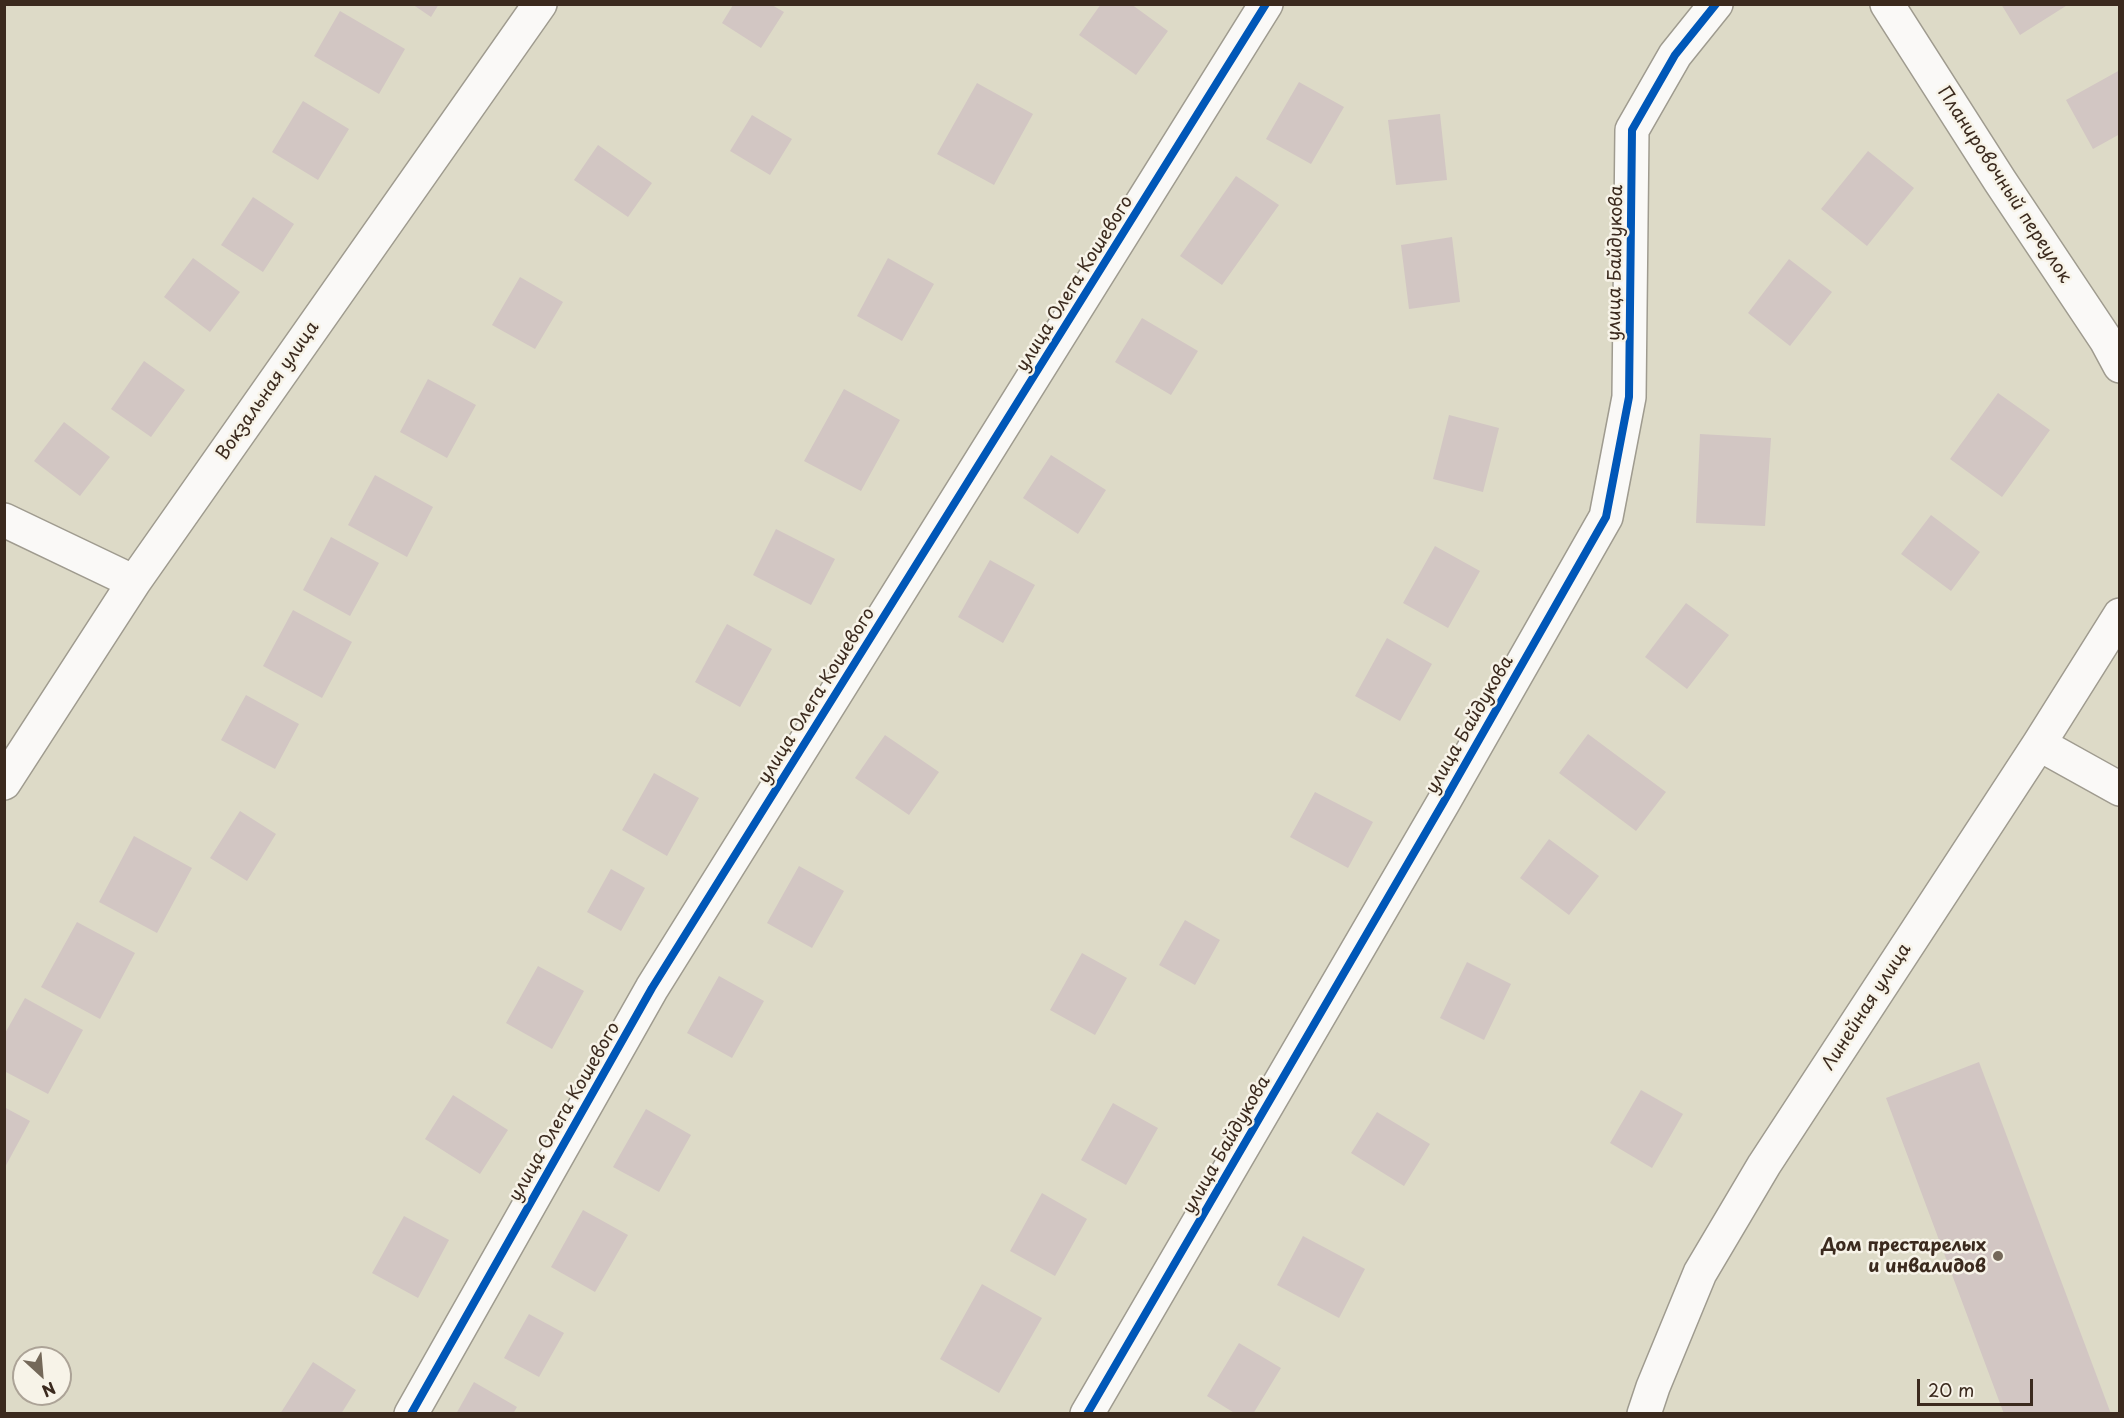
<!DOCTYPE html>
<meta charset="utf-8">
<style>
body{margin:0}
#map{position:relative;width:2124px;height:1418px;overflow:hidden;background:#dddac7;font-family:"Playpen Sans",sans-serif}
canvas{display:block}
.frame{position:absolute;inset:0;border:6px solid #3b2a1e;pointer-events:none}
.north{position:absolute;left:12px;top:1346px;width:60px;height:60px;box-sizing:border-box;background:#f7f3e8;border:2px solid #aca397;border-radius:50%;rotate:154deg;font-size:16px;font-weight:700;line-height:24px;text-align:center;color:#3b2a1e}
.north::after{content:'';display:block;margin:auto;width:21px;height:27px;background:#746859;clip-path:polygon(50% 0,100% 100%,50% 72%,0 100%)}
.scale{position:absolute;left:1917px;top:1379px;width:116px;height:27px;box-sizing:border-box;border:3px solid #3b2a1e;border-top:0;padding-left:8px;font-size:18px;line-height:21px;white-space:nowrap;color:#3b2a1e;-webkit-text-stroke:4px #f7f3e8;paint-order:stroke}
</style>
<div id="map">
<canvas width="2124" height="1418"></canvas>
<div class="frame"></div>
<div class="north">N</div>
<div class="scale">20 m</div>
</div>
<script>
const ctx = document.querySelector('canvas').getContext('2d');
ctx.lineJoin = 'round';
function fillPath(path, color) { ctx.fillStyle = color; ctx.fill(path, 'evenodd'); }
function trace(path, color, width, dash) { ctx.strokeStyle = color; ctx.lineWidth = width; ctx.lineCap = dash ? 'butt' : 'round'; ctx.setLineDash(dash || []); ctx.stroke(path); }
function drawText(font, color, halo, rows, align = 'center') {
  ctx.font = font + ' "Playpen Sans",sans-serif'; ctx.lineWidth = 5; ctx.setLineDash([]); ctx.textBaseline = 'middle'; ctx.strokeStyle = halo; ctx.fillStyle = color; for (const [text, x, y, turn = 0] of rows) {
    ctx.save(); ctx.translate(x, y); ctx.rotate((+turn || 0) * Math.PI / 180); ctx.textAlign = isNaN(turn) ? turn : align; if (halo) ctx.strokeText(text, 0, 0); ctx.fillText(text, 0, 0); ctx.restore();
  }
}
const building = new Path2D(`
 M412,4h27l-8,13z
 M1101,4h30l37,27 -32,44 -57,-40z
 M2001,4h68l-49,31z
 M733,5h39l12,7 -23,36 -39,-25z
 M340,11l65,38 -26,45 -65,-38z
 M2120,70v64l-27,15 -27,-49z
 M1299,82l45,25 -33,57 -45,-25z
 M977,83l56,31 -39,71 -57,-31z
 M303,101l46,28 -31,51 -46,-28z
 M1440,114l7,66 -51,5 -8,-65z
 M752,115l40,24 -22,36 -40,-24z
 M598,145l54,38 -24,34 -54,-37z
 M1868,151l46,37 -47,58 -46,-37z
 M1236,176l43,29 -57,80 -42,-29z
 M253,197l41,27 -31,48 -42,-27z
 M1452,237l8,65 -51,7 -8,-64z
 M193,258l47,34 -30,40 -46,-35z
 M888,258l46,26 -32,57 -45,-25z
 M1789,259l43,33 -42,54 -42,-33z
 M520,277l43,25 -28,47 -43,-24z
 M1142,318l56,33 -27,44 -56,-33z
 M144,361l41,29 -34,47 -40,-28z
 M428,379l48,26 -29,53 -47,-26z
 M844,389l56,31 -39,71 -57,-30z
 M1998,393l52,37 -48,67 -52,-38z
 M1449,415l50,13 -16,64 -50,-13z
 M64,422l46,35 -30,39 -46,-35z
 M1700,434l71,4 -6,88 -69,-3z
 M1051,455l55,35 -28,44 -55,-36z
 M375,475l58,32 -26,50 -59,-32z
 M1931,515l49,37 -29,39 -50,-37z
 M776,529l59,30 -24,46 -58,-30z
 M331,537l48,26 -29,53 -47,-26z
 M1435,546l45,25 -32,57 -45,-25z
 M990,560l45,25 -32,58 -45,-26z
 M1686,603l43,32 -42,54 -42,-32z
 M293,610l59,32 -30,56 -59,-32z
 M727,624l45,25 -32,58 -45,-25z
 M1387,638l45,26 -32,57 -45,-25z
 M246,695l53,29 -24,45 -54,-29z
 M1588,734l78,58 -30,39 -77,-58z
 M885,735l54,37 -30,43 -54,-37z
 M654,773l45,25 -32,58 -45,-26z
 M1315,792l58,30 -25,46 -58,-31z
 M240,811l36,23 -29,47 -37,-23z
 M134,836l58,32 -35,65 -58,-31z
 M1549,839l50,37 -30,39 -49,-37z
 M799,866l45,25 -32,57 -45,-25z
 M611,869l34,19 -24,43 -34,-19z
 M1185,920l35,20 -25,45 -36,-20z
 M77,922l58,31 -35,66 -59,-32z
 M1082,953l45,25 -32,57 -45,-25z
 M1467,962l44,22 -27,56 -44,-22z
 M538,966l46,25 -32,58 -46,-26z
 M719,976l45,25 -32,57 -45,-25z
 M25,998l58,32 -35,64 -44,-23v-36z
 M1979,1062l132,352h-107l-118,-316z
 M1641,1090l42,24 -31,54 -42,-25z
 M453,1095l55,35 -28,44 -55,-35z
 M1113,1103l45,25 -32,57 -45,-25z
 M4,1107l26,14 -26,48z
 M646,1109l45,26 -32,57 -46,-25z
 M1377,1112l53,32 -26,42 -53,-33z
 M1042,1193l45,26 -32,57 -45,-25z
 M583,1210l45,25 -33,57 -44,-25z
 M404,1216l45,24 -31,58 -46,-25z
 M1303,1236l62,33 -26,49 -62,-33z
 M982,1284l60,34 -43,75 -59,-34z
 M529,1314l35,19 -25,44 -35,-19z
 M1239,1343l42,25 -28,46h-17l-29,-18z
 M313,1362l43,28 -15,24h-61z
 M474,1382l43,25 -4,7h-57z`);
const minor = new Path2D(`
 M1887,4l113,177 106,159 14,26
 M4,520l130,62
 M2039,744l81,45
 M4,783l130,-201 406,-578
 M411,1414l241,-426 614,-984
 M1087,1414l356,-611 163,-286 23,-120 3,-267 43,-75 41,-51
 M1644,1414l9,-27 47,-114 64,-108 275,-421 81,-129`);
const cycleway = new Path2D(`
 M411,1414l241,-426 614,-984
 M1087,1414l356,-611 163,-286 23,-120 3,-267 43,-75 41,-51`);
const markers = [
 [1998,1256,6,"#746859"]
];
const streetNames = [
 ["Планировочный переулок",2004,185,57],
 ["улица Байдукова",1616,263,-89],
 ["улица Олега Кошевого",1075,284,-58],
 ["Вокзальная улица",268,391,-55],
 ["улица Олега Кошевого",817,696,-58],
 ["улица Байдукова",1470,725,-60],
 ["Линейная улица",1867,1007,-57],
 ["улица Олега Кошевого",565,1112,-60],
 ["улица Байдукова",1227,1145,-60]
];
const poiNames = [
 ["Дом престарелых",1986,1246],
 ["и инвалидов",1986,1267]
];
fillPath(building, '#d2c6c3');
trace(minor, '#9f9b8f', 36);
trace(minor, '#faf9f7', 33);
trace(cycleway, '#0057b8', 8);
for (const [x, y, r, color] of markers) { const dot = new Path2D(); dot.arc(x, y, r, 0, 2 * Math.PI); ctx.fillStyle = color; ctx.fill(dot); trace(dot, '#f7f3e8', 2); }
drawText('18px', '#3b2a1e', '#f7f3e8', streetNames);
drawText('bold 18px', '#3b2a1e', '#f7f3e8', poiNames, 'right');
</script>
